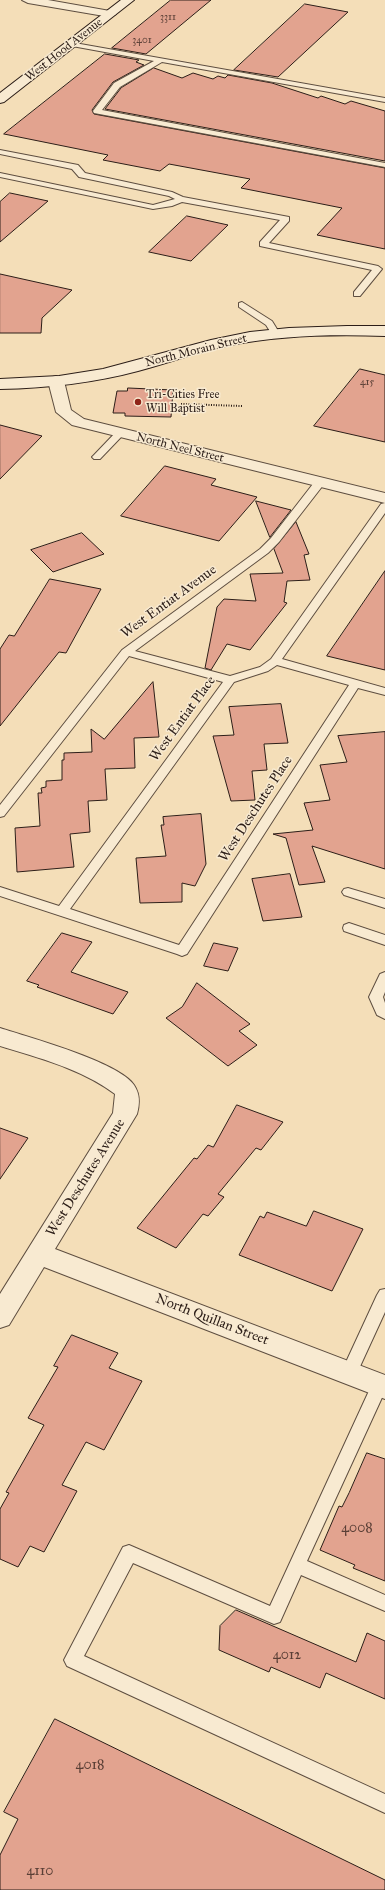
<!DOCTYPE html>
<style>
body{margin:0}
canvas{display:block;background:#f4deb8}
</style>
<canvas width="385" height="1890"></canvas>
<script>
const ctx = document.querySelector('canvas').getContext('2d');
ctx.lineJoin = 'round';
function fillPath(path, color) { ctx.fillStyle = color; ctx.fill(path, 'evenodd'); }
function trace(path, color, width, dash) { ctx.strokeStyle = color; ctx.lineWidth = width; ctx.lineCap = dash ? 'butt' : 'round'; ctx.setLineDash(dash || []); ctx.stroke(path); }
function drawText(font, color, halo, rows, align = 'center') {
  ctx.font = font + ' "IM FELL Great Primer",serif'; ctx.lineWidth = 3; ctx.setLineDash([]); ctx.textBaseline = 'middle'; ctx.strokeStyle = halo; ctx.fillStyle = color; for (const [text, x, y, turn = 0] of rows) {
    ctx.save(); ctx.translate(x, y); ctx.rotate((+turn || 0) * Math.PI / 180); ctx.textAlign = isNaN(turn) ? turn : align; if (halo) ctx.strokeText(text, 0, 0); ctx.fillText(text, 0, 0); ctx.restore();
  }
}
const building = new Path2D(`
 M171,0h40l-65,54 -34,-6z
 M305,4l43,8 -70,65 -44,-7z
 M105,54l34,6 -3,2 8,3 -31,17 -21,28 2,4 291,54v81l-68,-14 25,-27 -101,-20 9,-9 -81,-15 -9,7 -57,-11 5,-5 -104,-21z
 M154,68l28,10 11,-5 20,6 5,-3 7,2 3,-3 44,8 46,15 3,-2 24,8 6,-3 34,10v50l-280,-52 16,-21z
 M10,193l38,8 -48,41v-40z
 M187,216l41,9 -37,36 -42,-9z
 M0,274l72,16 -30,28 -1,15h-41z
 M360,369l25,6v67l-71,-16z
 M128,388l45,2 -2,27 -46,-1v-3h-12l4,-22h10z
 M0,425l42,11 -42,43z
 M165,466l51,13 -5,6 46,12 -38,44 -98,-25z
 M256,501l35,9 -21,27z
 M296,522l13,32 -5,1 6,25 -23,1 -3,21 3,1 -37,47 -23,-6 -16,26 -6,-2 12,-61 7,-8 32,2 -6,-27 33,-1 -9,-24z
 M82,533l22,21 -51,18 -22,-22z
 M385,571v99l-58,-14z
 M50,579l51,10 -35,64 -7,-1 -59,74v-77l9,-14 5,1z
 M153,682l6,55 -25,1 1,30 -30,1 2,31 -19,1 2,31 -20,2 4,33 -57,5 -2,-44 25,-2 -2,-33h4l-1,-5 5,-1v-6l16,-1v-20h2v-7l28,-1 -1,-23 13,10z
 M281,704l7,39 -24,1 3,26 -15,1 3,29 -24,1 -18,-65 21,-1 -5,-28z
 M385,732v137l-73,-23 13,36 -26,3 -13,-47 -13,-4 40,-4 -9,-27 26,-3 -10,-35 27,-3 -9,-26z
 M201,814l5,50 -11,22 -13,-3v19l-42,1 -4,-45 30,-2 -5,-31h3l-1,-8z
 M290,874l12,43 -39,4 -11,-42z
 M62,933l30,9 -21,30 57,20 -15,22 -76,-27 2,-2 -12,-4z
 M214,943l24,5 -10,23 -24,-5z
 M197,983l53,41 -11,7 18,14 -29,21 -62,-48 16,-11z
 M237,1105l46,17 -22,28 -5,-2 -38,46 6,3 -16,19 -5,-2 -27,34 -39,-20 57,-70 3,1 11,-14 5,2z
 M0,1128l28,10 -28,41z
 M314,1211l49,18 -31,62 -93,-36 21,-39 4,2 3,-6 39,14z
 M72,1335l46,18 -9,15 33,13 -38,69 -18,-8 -24,43 15,6 -33,61 -14,-6 -12,21 -18,-8v-50l9,-16 -3,-1 38,-67 -16,-7 30,-51 -4,-1z
 M367,1453l18,6v122l-32,-13 2,-3 -35,-15 19,-44 3,1 7,-14z
 M236,1610l120,52 11,-29 18,8v58l-59,-26 -6,15 -49,-21 -2,5 -50,-22 1,-24z
 M55,1719l330,161v10h-385v-35l18,-36 -14,-7z`);
const path = new Path2D(`
 M181,404l61,2`);
const lane = new Path2D(`
 M69,42l316,56v4l-223,-40 -42,25 -18,23 283,53v4l-291,-54 -1,-2 21,-28 40,-22 -82,-15h-3z
 M0,150l78,15 7,8 87,19 11,5 106,20v4l-20,22 109,23 4,3 -22,27h-6v-4l18,-22 -112,-24v-4l20,-22 -98,-18 -10,4 -19,3 -153,-32v-4l153,32 22,-6 -6,-3 -90,-19 -7,-8 -72,-15z
 M242,302l30,19 8,13 -1,2h-6l-7,-11 -27,-18v-4z
 M120,430l5,3 -2,2 -23,24h-6l-2,-2 2,-2 23,-24z
 M320,479l4,1 1,2 -1,2 -45,58 -11,11 -133,98 95,25 30,-9 11,-8 110,-155 4,-1v10l-103,146 103,29v7l-27,-7 -171,266 -5,2 -5,-2 -177,-58v-9l59,19 164,-224 -94,-26 -125,160 -4,1v-12l122,-155 138,-101 11,-11 45,-58zM277,665l72,20 -170,260 -109,-36 164,-227 34,-11z
 M348,888l37,11v9l-41,-13 -2,-3 2,-3z
 M349,923l36,12v10l-41,-14 -1,-3 1,-3z
 M385,972v20l-2,5 2,6v16l-8,-4 -8,-18 11,-23z
 M385,1289v23l-28,61 -2,5 -6,2 -6,-2 -2,-5 36,-78 3,-5z
 M380,1378l5,2v11l-78,170 78,34v16l-84,-36 -21,47 -6,2 -141,-61 -49,93 301,138v19l-318,-147 -3,-6 59,-113 6,-2 141,61 104,-226z`);
const street = new Path2D(`
 M22,0h26l62,11 6,3 -6,3 -82,-14z
 M56,376l6,2 2,3 7,29 13,9 301,74v10l-313,-78 -16,-13 -8,-31 2,-3z
 M0,1028c28,9 119,34 134,57 6,9 6,18 3,29l-82,135 330,126v24l-341,-132 -35,58 -9,3v-34l113,-181 2,-19c-33,-25 -76,-36 -115,-48z`);
const secondary = new Path2D(`
 M121,0h13l-130,102 -4,1v-10z
 M347,326h38v10c-51,-2 -103,-1 -154,9 -32,6 -62,18 -93,26 -45,12 -91,17 -138,18v-10l59,-3 44,-7 108,-29 39,-8 39,-4z`);
const markers = [
 [138,402,4,"#8f2418"]
];
const farNumbernames = [
 ["3311",168,18],
 ["3401",142,41],
 ["415",367,383]
];
const farStreetnames = [
 ["West Hood Avenue",64,50,-38],
 ["North Morain Street",196,351,-14],
 ["North Neel Street",180,448,14]
];
const farPoinames = [
 ["Tri-Cities Free",146,395],
 ["Will Baptist",146,409]
];
const streetNames = [
 ["West Entiat Avenue",169,602,-36],
 ["West Entiat Place",183,719,-54],
 ["West Deschutes Place",256,809,-57],
 ["West Deschutes Avenue",86,1178,-58],
 ["North Quillan Street",212,1320,21]
];
const nearNumbernames = [
 ["4008",357,1529],
 ["4012",287,1656],
 ["4018",90,1766],
 ["4110",40,1872]
];
fillPath(building, '#e2a38f');
trace(building, '#2c1e18', 1);
trace(lane, '#5e4e40', 2);
trace(street, '#5e4e40', 2);
trace(secondary, '#2c1e18', 2);
trace(path, '#2c1e18', 2, [1, 1.5]);
fillPath(lane, '#f8ead1');
fillPath(street, '#f8ead1');
fillPath(secondary, '#f8ead1');
for (const [x, y, r, color] of markers) { const dot = new Path2D(); dot.arc(x, y, r, 0, 2 * Math.PI); ctx.fillStyle = color; ctx.fill(dot); trace(dot, '#f8ead1', 1.5); }
drawText('10px', '#5a3f36', null, farNumbernames);
drawText('12px', '#2c1e18', '#f8ead1', farStreetnames);
drawText('12px', '#2c1e18', '#f8ead1', farPoinames, 'left');
drawText('14px', '#2c1e18', '#f8ead1', streetNames);
drawText('14px', '#5a3f36', null, nearNumbernames);
</script>
